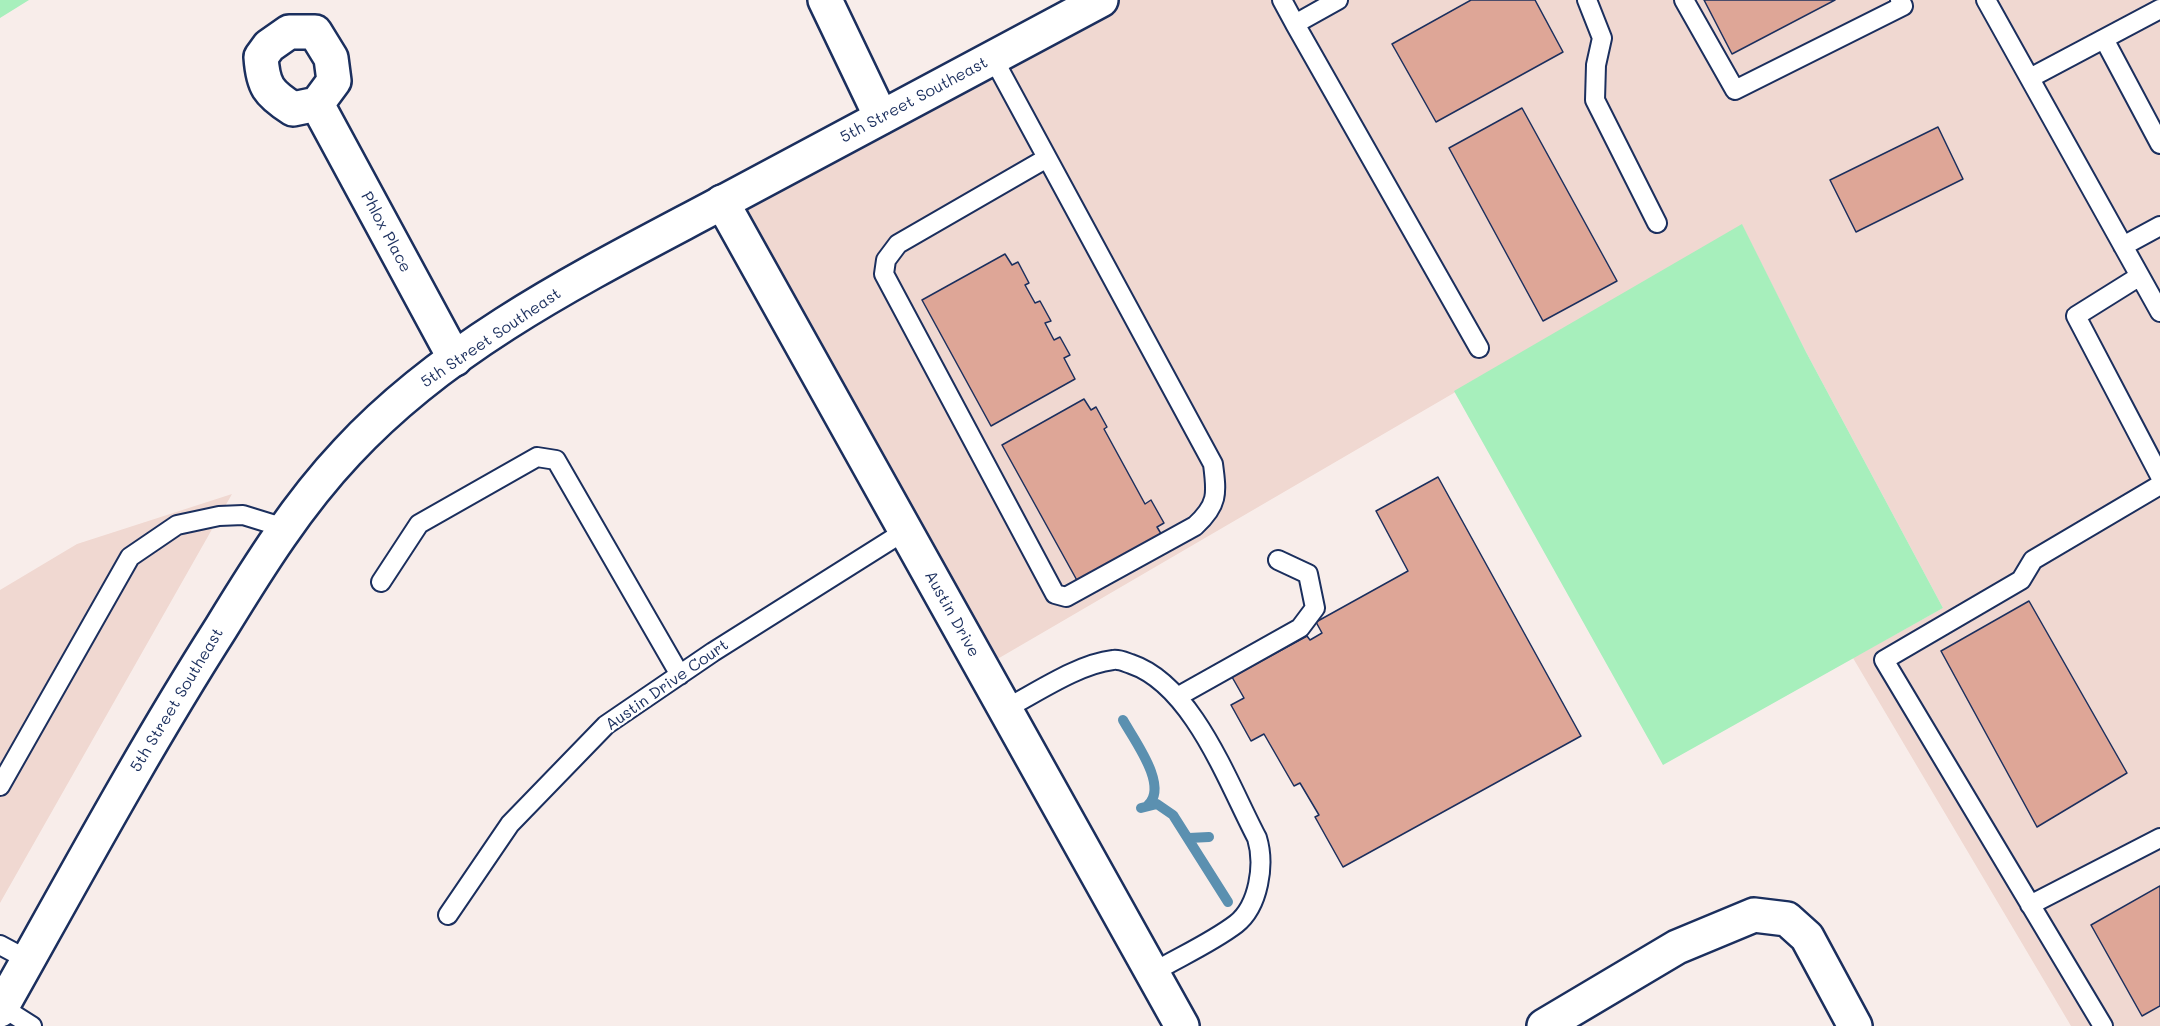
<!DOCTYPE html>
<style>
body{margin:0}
canvas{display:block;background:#f8edea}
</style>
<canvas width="2160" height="1026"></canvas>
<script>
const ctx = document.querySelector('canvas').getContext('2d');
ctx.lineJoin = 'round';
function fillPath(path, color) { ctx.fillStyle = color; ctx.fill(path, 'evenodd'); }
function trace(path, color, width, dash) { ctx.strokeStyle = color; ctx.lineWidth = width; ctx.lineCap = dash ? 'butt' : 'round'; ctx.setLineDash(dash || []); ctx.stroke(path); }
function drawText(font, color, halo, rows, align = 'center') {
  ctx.font = font + ' Mali,sans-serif'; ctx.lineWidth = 4.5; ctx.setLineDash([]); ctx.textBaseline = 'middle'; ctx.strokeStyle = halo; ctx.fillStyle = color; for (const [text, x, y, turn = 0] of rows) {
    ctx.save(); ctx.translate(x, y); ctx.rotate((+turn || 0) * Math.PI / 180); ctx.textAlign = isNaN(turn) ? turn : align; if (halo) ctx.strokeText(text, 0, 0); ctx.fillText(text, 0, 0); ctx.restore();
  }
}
const built = new Path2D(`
 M1101,0h1059v1026h-89l-218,-368 90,-50 -137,-256 -64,-127 -760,443 -260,-465z
 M232,494l-232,409v-313l77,-46z`);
const green = new Path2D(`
 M0,0h29l-29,18z
 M1742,224l64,128 137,256 -280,157 -209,-374z`);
const stream = new Path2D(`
 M1123,720c11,20 46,66 25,85
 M1141,808l16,-4 16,11 55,87
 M1189,838l20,-1`);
const building = new Path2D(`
 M1471,0h64l28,52 -127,70 -44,-78z
 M1704,0h131l-103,54z
 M1522,108l95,173 -74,40 -94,-173z
 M1938,127l25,52 -107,53 -26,-52z
 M1005,254l7,11 6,-3 11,21 -4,2 10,18 5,-2 11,20 -6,2 9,17 6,-3 10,18 -6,3 11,21 -84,47 -69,-126z
 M1084,399l7,11 5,-3 11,20 -3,2 41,75 6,-4 13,23 -7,4 6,10 -84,47 -77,-139z
 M1438,477l143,259 -238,131 -28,-50 4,-2 -19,-32 -6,3 -30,-52 -13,7 -20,-36 13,-7 -12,-21 75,-41 3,4 12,-7 -6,-11 92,-51 -32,-60z
 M2029,601l98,172 -90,54 -96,-176z
 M2160,886v120l-18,10 -51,-91z`);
const service = new Path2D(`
 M1282,0l13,24 43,-24
 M1587,0l15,38 -6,27 -1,35 62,123
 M1684,0l51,90 168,-84 -3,-6
 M1986,0l174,312
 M1295,24l184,324
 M2104,39l56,105
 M993,58l220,406c4,30 5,41 -18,62l-129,71 -11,-3 -171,-320 2,-14 12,-16 149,-86
 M2030,78l130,-69
 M2123,246l37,-20
 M2140,276l-64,40 84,160
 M381,582l38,-58 118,-67 19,3 124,215
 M1177,697l123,-69 15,-20 -7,-34 -30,-14
 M1005,709c31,-16 73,-45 108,-49 6,-1 12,2 18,4 62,21 97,119 126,174 8,26 2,68 -21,86 -25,19 -57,33 -84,49
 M0,786l130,-229 47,-32 42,-9 24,-1 42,13
 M2030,905l130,-67
 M448,915l62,-91 96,-99 107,-73 192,-121
 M0,945l28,15
 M2,1007l30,19
 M2103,1026l-219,-366 137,-80 12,-20 127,-75`);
const minor = new Path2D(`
 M825,0l56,117
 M289,32h26l16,26 3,23 -17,23 -24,5c-25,-16 -30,-23 -32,-52l8,-11z
 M317,104l138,255
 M722,202l460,824
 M1544,1026l133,-79 77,-32 33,4 20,18 48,89`);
const secondary = new Path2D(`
 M0,1010c72,-128 142,-258 221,-382 38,-62 76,-123 126,-176 100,-108 237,-176 365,-244 130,-70 260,-139 389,-208`);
const streetNames = [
 ["5th Street Southeast",914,100,-28],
 ["Phlox Place",386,232,62],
 ["5th Street Southeast",491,338,-34],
 ["Austin Drive",952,614,61],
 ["Austin Drive Court",667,685,-35],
 ["5th Street Southeast",177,700,-59]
];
fillPath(built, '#f0d8d1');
fillPath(green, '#a7efbc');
trace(stream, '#5b90b0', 10);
fillPath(building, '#dea697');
trace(building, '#1b2f5e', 1.5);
trace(service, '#1b2f5e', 22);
trace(minor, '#1b2f5e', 38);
trace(secondary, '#1b2f5e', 38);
trace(service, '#fff', 18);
trace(minor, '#fff', 33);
trace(secondary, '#fff', 33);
drawText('16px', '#1b2f5e', '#fff', streetNames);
</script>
